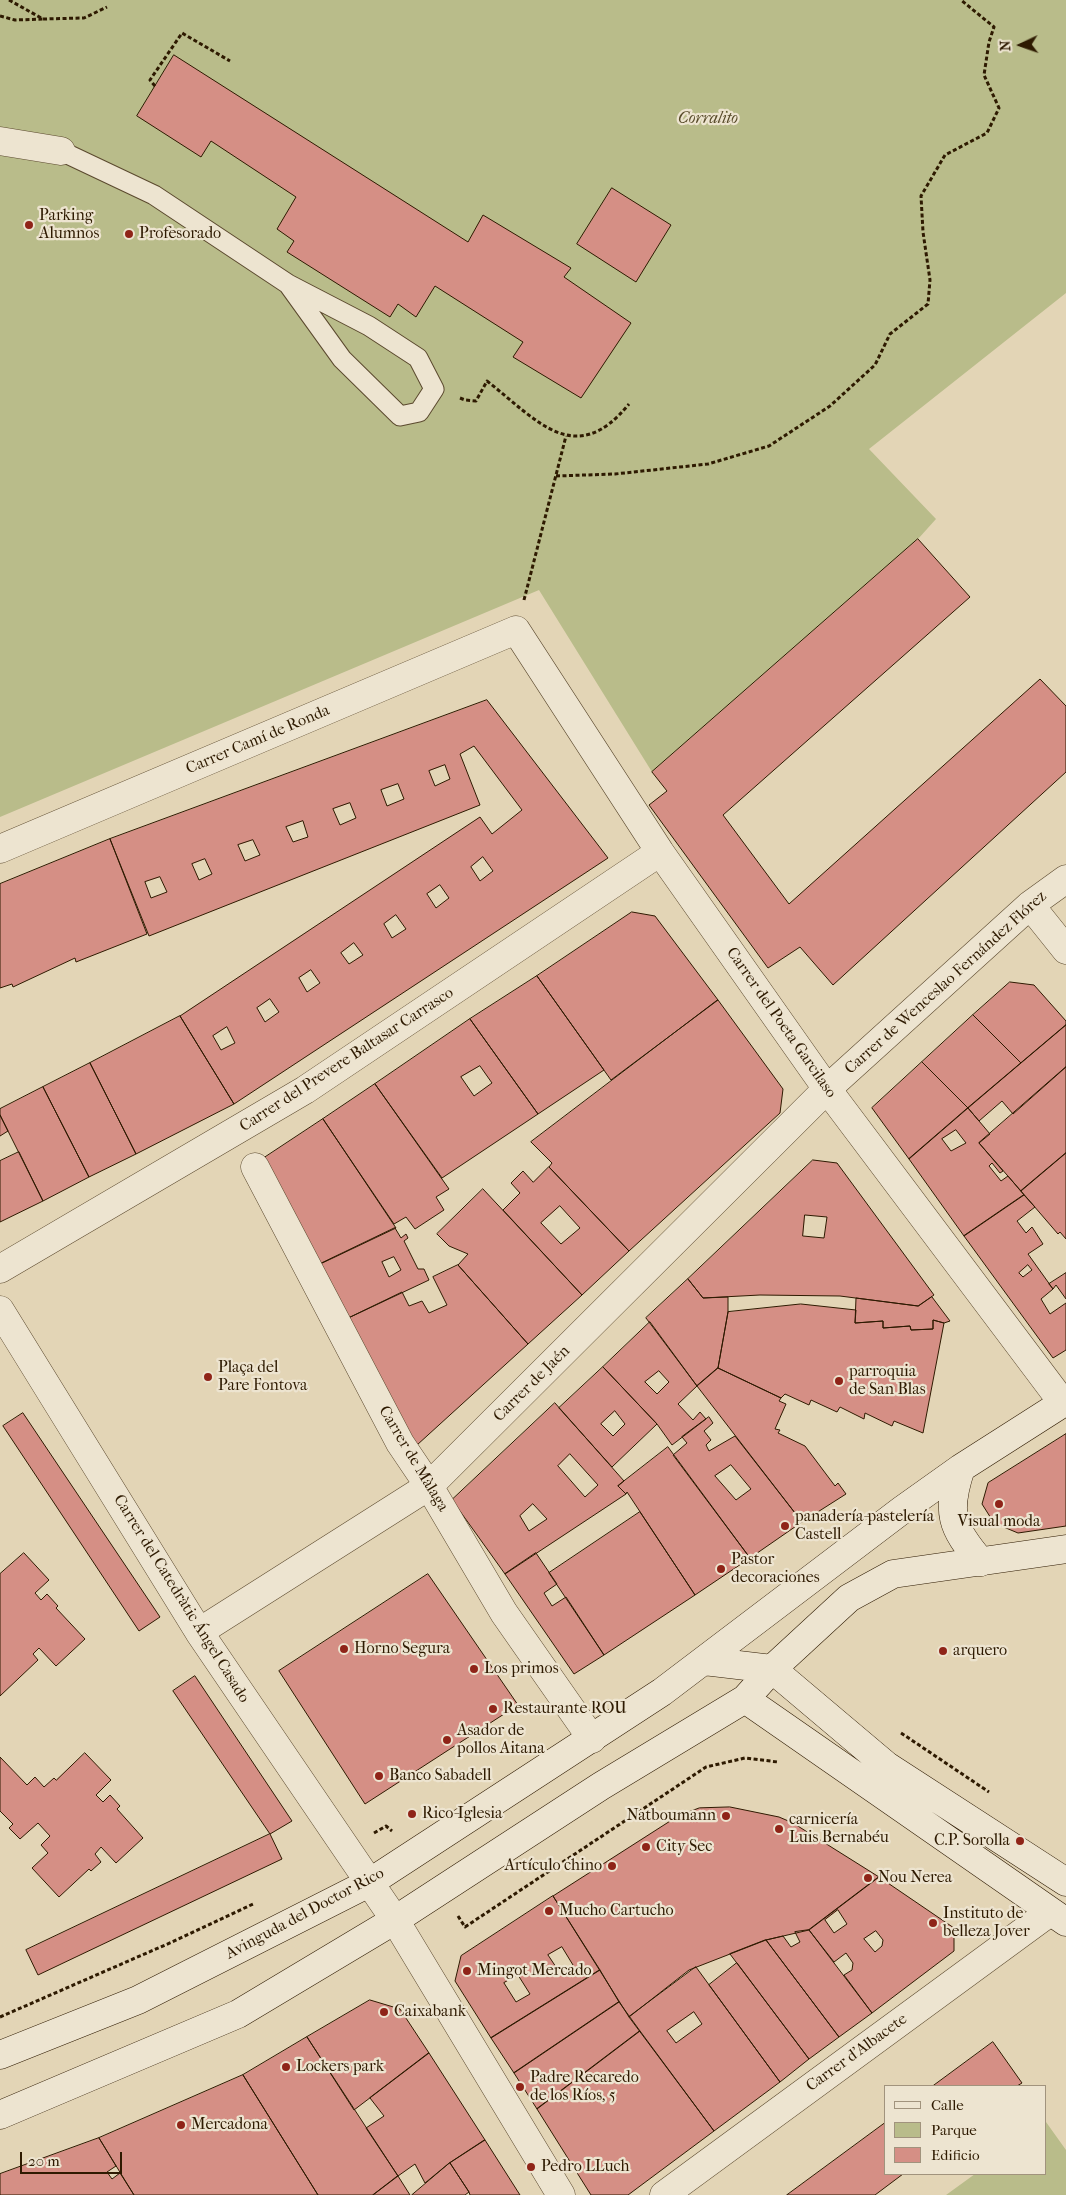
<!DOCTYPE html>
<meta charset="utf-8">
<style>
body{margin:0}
#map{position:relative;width:1066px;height:2195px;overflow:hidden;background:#e3d5b6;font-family:"IM FELL French Canon",serif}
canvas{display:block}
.legend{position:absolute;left:884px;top:2085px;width:162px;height:90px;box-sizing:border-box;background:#ede4d0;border:1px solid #a1937d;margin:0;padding:6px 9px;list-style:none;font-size:15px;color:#2e1a01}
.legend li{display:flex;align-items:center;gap:10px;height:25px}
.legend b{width:25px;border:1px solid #a1937d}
.north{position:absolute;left:996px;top:20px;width:50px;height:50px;-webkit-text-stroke:4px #ede4d0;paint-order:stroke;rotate:267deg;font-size:14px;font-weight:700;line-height:20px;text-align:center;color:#2e1a01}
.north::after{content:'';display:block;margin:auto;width:18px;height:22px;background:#2e1a01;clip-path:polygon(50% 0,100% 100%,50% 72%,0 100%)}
.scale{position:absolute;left:20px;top:2152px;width:102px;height:22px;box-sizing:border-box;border:2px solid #2e1a01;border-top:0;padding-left:6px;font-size:15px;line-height:18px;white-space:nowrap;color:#2e1a01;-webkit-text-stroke:4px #ede4d0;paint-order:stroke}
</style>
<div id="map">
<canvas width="1066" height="2195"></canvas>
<ul class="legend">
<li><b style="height:6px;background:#ede4d0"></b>Calle</li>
<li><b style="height:14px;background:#b9bc8a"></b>Parque</li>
<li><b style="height:14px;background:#d58f85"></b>Edificio</li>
</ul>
<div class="north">N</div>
<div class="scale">20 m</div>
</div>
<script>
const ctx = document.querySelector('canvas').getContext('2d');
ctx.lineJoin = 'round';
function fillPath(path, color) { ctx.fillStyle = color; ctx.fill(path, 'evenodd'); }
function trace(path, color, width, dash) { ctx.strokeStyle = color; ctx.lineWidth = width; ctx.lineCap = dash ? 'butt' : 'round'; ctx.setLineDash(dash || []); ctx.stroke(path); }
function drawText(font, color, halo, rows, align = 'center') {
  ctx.font = font + ' "IM FELL French Canon",serif'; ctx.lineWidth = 4.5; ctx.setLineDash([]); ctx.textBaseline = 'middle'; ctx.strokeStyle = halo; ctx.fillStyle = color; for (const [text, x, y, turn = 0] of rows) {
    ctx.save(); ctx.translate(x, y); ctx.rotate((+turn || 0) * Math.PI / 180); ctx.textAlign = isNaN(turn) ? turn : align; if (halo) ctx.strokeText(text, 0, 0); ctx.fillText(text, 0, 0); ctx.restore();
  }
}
const green = new Path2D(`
 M0,0h1066v293l-197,156 67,70 -18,20 -266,233 -113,-182 -539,227z
 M1046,2122l20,28v45h-120l29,-21h70z`);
const building = new Path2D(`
 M174,55l294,187 15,-27 88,53 -7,9 67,46 -50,75 -68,-41 10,-15 -88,-56 -19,31 -18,-13 -8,13 -103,-65 7,-11 -17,-12 19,-32 -85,-56 -10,16 -64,-41z
 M612,188l59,37 -35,57 -59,-38z
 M918,539l52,58 -247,218 66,89 251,-225 26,27v66l-233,213 -33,-38 -32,21 -119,-163 18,-14 -15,-19z
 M487,700l121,158 -374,246 -54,-88 300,-199 12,17 30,-24 -48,-64 -14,8 20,51 -331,131 -39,-97zM445,765l5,14 -15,7 -6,-15zM398,784l6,15 -17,7 -6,-16zM350,803l6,15 -16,7 -7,-16zM303,821l5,16 -15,5 -7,-15zM253,840l7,15 -15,6 -7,-16zM483,857l10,14 -13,10 -9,-14zM205,859l7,15 -13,6 -7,-16zM160,877l7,15 -16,6 -6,-16zM440,885l9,13 -13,10 -9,-14zM396,915l10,14 -14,9 -8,-14zM354,943l9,12 -14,9 -8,-11zM311,970l9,13 -13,9 -8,-14zM270,999l9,13 -14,10 -8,-14zM227,1027l8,16 -14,7 -8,-14z
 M110,839l37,95 -71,28 -1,-4 -62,29 -1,-3 -12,4v-104z
 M632,912l23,4 63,84 -107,80 -74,-104z
 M537,976l67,94 -66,44 -68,-95z
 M1010,982l24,3 32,36v4l-45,38 -48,-48z
 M718,1000l65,89 -3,24 -151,138 -80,-84 3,-4 -21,-21z
 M973,1015l48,48 -53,45 -46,-46z
 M180,1016l54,88 -98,50 -46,-91z
 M470,1019l68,95 -96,64 -67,-94zM480,1066l12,17 -18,13 -13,-19z
 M1066,1025v42l-53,47 -11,-13 -23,20 -11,-13z
 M922,1062l46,46 -59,51 -37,-51z
 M90,1063l46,91 -47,23 -46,-90z
 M1066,1067v86l-45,38 -42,-48z
 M375,1084l74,105 -13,8 8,13 -29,19 -9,-12 -12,7 -71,-105z
 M43,1087l46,90 -46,24 -43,-86v-6z
 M968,1108l22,26 -11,9 24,28 -3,2 -8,-10 -3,3 12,15 7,-5 16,19 -60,41 -55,-77zM956,1130l10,13 -15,8 -9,-12z
 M0,1115l8,16 -8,5z
 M323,1119l73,109 -80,38 -52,-108z
 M19,1152l24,49 -43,21v-61z
 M1066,1153v86l-6,-7 -2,2 -37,-43z
 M813,1160l24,3 97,132 -16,11 -78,-10 -80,-1 -57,3 -15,-19zM805,1215l22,2 -3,21 -21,-2z
 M549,1167l80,84 -47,44 -79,-85 17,-17 -9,-10 12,-12 10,11zM560,1206l20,22 -19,16 -20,-21z
 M483,1189l99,106 -54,49 -70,-79 10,-11 -19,-8 -12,-12z
 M1024,1195l11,12 -18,14 9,12 6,-6 11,17 -15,10 25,35 -12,10 9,15 16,-11v47l-13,8 -89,-122zM1028,1265l4,5 -9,7 -4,-4z
 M395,1228l6,10 5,-4 2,4 -4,3 14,28h6l5,11 -85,40 -28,-54zM394,1257l7,13 -12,7 -7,-15z
 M458,1265l70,79 -111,101 -25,-28 -48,-97 58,-28 7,14 13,-5 7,12 18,-8 -14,-28z
 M1066,1273v26l-10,-14 -3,4 -4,-5z
 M688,1279l15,19 25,-1v15l-10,56 -21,18 -51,-68z
 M932,1297l18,24 -6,2 -11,-3v9l-22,1 -1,-4 -27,2v-7l-28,2 1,-25 62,8z
 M801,1304l55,6 -1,13 28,-2v7l27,-2 1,4 22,-1v-9l11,3 -21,110 -29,-12 -2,5 -27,-13 -1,6 -24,-12 -3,5 -26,-12 -2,5 -24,-11 -4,4 -63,-30 10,-56z
 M650,1322l47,64 -19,18 15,16 7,-8 6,7 -34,26 -15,-21 -54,-57zM659,1371l10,11 -12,12 -12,-12z
 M603,1367l54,57 -45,43 -53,-59zM615,1411l10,13 -12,12 -12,-12z
 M718,1368l63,30 -2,3 7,3 -11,25 5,1 -2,3 27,13 30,40 3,-3 8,11 -44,28 -105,-136z
 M555,1403l69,78 -6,5 8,8 -121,80 -53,-74zM570,1454l28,31 -13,12 -27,-31zM533,1504l14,15 -18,12 -9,-15z
 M23,1413l137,204 -21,14 -136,-205z
 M709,1417l4,6 -9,8 7,9 -5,5 3,6 26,-15 67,86 -52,36 -77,-103 14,-12 -5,-6zM731,1465l20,24 -15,11 -21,-24z
 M1066,1434v92l-48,7 -24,-10 -12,-19 6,-21z
 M668,1447l82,111 -55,37 -68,-103 -1,2 -8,-8z
 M640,1512l55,83 -91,60 -55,-82z
 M24,1553l25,27 -14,13 6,7 6,-6 11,12 -2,2 29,31 -29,27 -17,-18 -6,6 5,6 -38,36v-122z
 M536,1553l21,31 -13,9 8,13 14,-9 38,58 -30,19 -69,-100z
 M428,1574l90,131 -153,99 -86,-133z
 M195,1676l97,145 -22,13 -97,-143z
 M85,1753l26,27 -15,15 7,7 7,-7 10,11 -3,3 26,29 -27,25 -15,-16 -6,7 6,8 -10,9 -2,-2 -30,28 -27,-29 16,-15 -7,-8 9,-9 -12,-13 -18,16 -11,-11 4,-4 -13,-13v-54l27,28 8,-8 9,10 10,-9 2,2z
 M730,1807l49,10 14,6 86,54 -70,53 -43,10 -77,30 -60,47 -76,-121 125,-80 21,-8z
 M270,1834l12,25 -244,116 -12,-25z
 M879,1877l75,51v23l-82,62 -28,-38 8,-5 1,-7 -7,-10 -12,9 -25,-32zM838,1910l9,14 -13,9 -9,-13zM876,1931l7,9 -1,6 -7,6 -11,-13z
 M553,1896l47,74 -109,68 -36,-57 6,-25zM562,1947l11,18 -13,8 -12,-18zM518,1975l12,19 -14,8 -12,-19z
 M809,1930l63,83 -33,24 -73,-97 17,-4 8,11 9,-5 -5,-10z
 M766,1940l73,97 -30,22 -79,-105z
 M737,1963l72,96 -29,23 -71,-97z
 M696,1967l84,115 -66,49 -85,-114zM694,2012l8,12 -26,19 -9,-12z
 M600,1970l19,32 -105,71 -23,-35z
 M370,2000l30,9 29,44 -75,57 -47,-73z
 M619,2002l21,29 -103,78 -23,-36z
 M640,2031l74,100 -86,64h-37l-54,-86z
 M307,2037l91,139 -25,19h-55l-75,-120z
 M993,2042l29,41 -5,3h-84z
 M429,2053l56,87 -37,24 -23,19 -10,-19 -17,12 -32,-48 18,-12 -14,-18z
 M243,2075l75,120h-184l-35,-57z
 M885,2123v51h18l-28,21h-88z
 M99,2138l17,28 -9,6 5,7 8,-6 14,22h-134v-21z
 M485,2140l35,55h-50l-1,-3 -19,-29z
 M450,2163l19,29 -4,3h-53z
 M398,2176l12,19h-37z`);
const path = new Path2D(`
 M9,0l34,19 41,-1 23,-11
 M0,16l15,4 28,-1
 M155,86l-5,-6 32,-47 48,28
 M460,398l5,2 11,1 11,-20c50,39 88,89 142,23
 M556,476l59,-2 93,-10 61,-18 61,-40 45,-41 15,-31 38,-30 2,-24 -7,-48 -2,-36 24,-41 42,-22 12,-25 -15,-33 5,-33 5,-15 -33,-27
 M524,600l42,-164
 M901,1733l88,59
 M374,1833l12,-7 6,5
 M458,1916l7,11 241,-160 39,-9 33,4
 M0,2017l172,-75 81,-38`);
const lane = new Path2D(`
 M61,151l93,44 134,89 81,42 49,32 16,31 -15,23 -19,4 -58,-57 -54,-75`);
const street = new Path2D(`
 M0,141l61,10
 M0,849l516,-219 144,222 167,237 236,314
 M1030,905l36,45
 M255,1167l145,276 29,43 75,127 88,126
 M0,1269l305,-179 355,-238
 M0,1310l199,322 196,288 166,275
 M199,1632l230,-146 398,-397 203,-184 36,-26
 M664,2195l386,-283`);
const secondary = new Path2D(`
 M961,1468c-15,45 -10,59 20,94
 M704,1661l68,8 115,97 179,116
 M745,1699l321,223
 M0,2055l138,-55 231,-117 293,-191 240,-182 59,-42 105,-67
 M0,2115l238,-101 157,-94 206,-134 144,-87 27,-30 77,-71 44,-24 173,-25`);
const markers = [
 [29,225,5,"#8f2418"],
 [129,234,5,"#8f2418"],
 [208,1377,5,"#8f2418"],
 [839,1381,5,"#8f2418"],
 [999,1504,5,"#8f2418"],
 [785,1526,5,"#8f2418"],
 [721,1569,5,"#8f2418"],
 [344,1649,5,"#8f2418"],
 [943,1651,5,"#8f2418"],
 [474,1669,5,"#8f2418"],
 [493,1709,5,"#8f2418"],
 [447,1740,5,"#8f2418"],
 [379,1776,5,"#8f2418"],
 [412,1814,5,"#8f2418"],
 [726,1816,5,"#8f2418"],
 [779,1829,5,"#8f2418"],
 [1020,1841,5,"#8f2418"],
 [646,1847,5,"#8f2418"],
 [612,1866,5,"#8f2418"],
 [868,1878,5,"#8f2418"],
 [549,1911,5,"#8f2418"],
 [933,1923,5,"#8f2418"],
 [467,1971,5,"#8f2418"],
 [384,2012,5,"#8f2418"],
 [286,2067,5,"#8f2418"],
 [520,2087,5,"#8f2418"],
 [181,2125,5,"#8f2418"],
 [531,2167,5,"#8f2418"]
];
const parkNames = [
 ["Corralito",708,119]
];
const poiNames = [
 ["Parking",39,216],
 ["Alumnos",39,234],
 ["Profesorado",139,234],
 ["Plaça del",218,1368],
 ["Pare Fontova",218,1386],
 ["parroquia",849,1372],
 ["de San Blas",849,1390],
 ["panadería-pastelería",795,1517],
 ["Castell",795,1535],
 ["Visual moda",999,1522,"center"],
 ["Pastor",731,1560],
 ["decoraciones",731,1578],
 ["Horno Segura",354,1649],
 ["arquero",953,1651],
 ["Los primos",484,1669],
 ["Restaurante ROU",503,1709],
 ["Asador de",457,1731],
 ["pollos Aitana",457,1749],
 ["Banco Sabadell",389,1776],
 ["Rico-Iglesia",422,1814],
 ["Natboumann",716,1816,"right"],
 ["carnicería",789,1820],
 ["Luis Bernabéu",789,1838],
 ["C.P. Sorolla",1010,1841,"right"],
 ["City Sec",656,1847],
 ["Artículo chino",602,1866,"right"],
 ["Nou Nerea",878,1878],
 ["Mucho Cartucho",559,1911],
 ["Instituto de",943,1914],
 ["belleza Jover",943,1932],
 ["Mingot Mercado",477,1971],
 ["Caixabank",394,2012],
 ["Lockers park",296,2067],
 ["Padre Recaredo",530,2078],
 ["de los Ríos, 5",530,2096],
 ["Mercadona",191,2125],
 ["Pedro LLuch",541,2167]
];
const streetNames = [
 ["Carrer Camí de Ronda",258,740,-23],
 ["Carrer de Wenceslao Fernández Flórez",946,983,-42],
 ["Carrer del Poeta Garcilaso",781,1023,55],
 ["Carrer del Prevere Baltasar Carrasco",347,1060,-33],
 ["Carrer de Jaén",532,1384,-45],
 ["Carrer de Màlaga",413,1459,59],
 ["Carrer del Catedràtic Ángel Casado",181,1599,58],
 ["Avinguda del Doctor Rico",305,1914,-28],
 ["Carrer d'Albacete",857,2053,-36]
];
fillPath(green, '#b9bc8a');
fillPath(building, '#d58f85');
trace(building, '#2e1a01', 1);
trace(lane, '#5b492e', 21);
trace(street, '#5b492e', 29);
trace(secondary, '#2e1a01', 29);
trace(path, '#2e1a01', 3, [4, 2.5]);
trace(lane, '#ede4d0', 19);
trace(street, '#ede4d0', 28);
trace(secondary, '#ede4d0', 28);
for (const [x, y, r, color] of markers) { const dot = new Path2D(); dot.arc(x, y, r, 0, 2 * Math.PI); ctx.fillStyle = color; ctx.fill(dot); trace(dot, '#ede4d0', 2); }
drawText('italic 16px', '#584b2a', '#ede4d0', parkNames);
drawText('16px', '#2e1a01', '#ede4d0', poiNames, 'left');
drawText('16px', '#2e1a01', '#ede4d0', streetNames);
</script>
